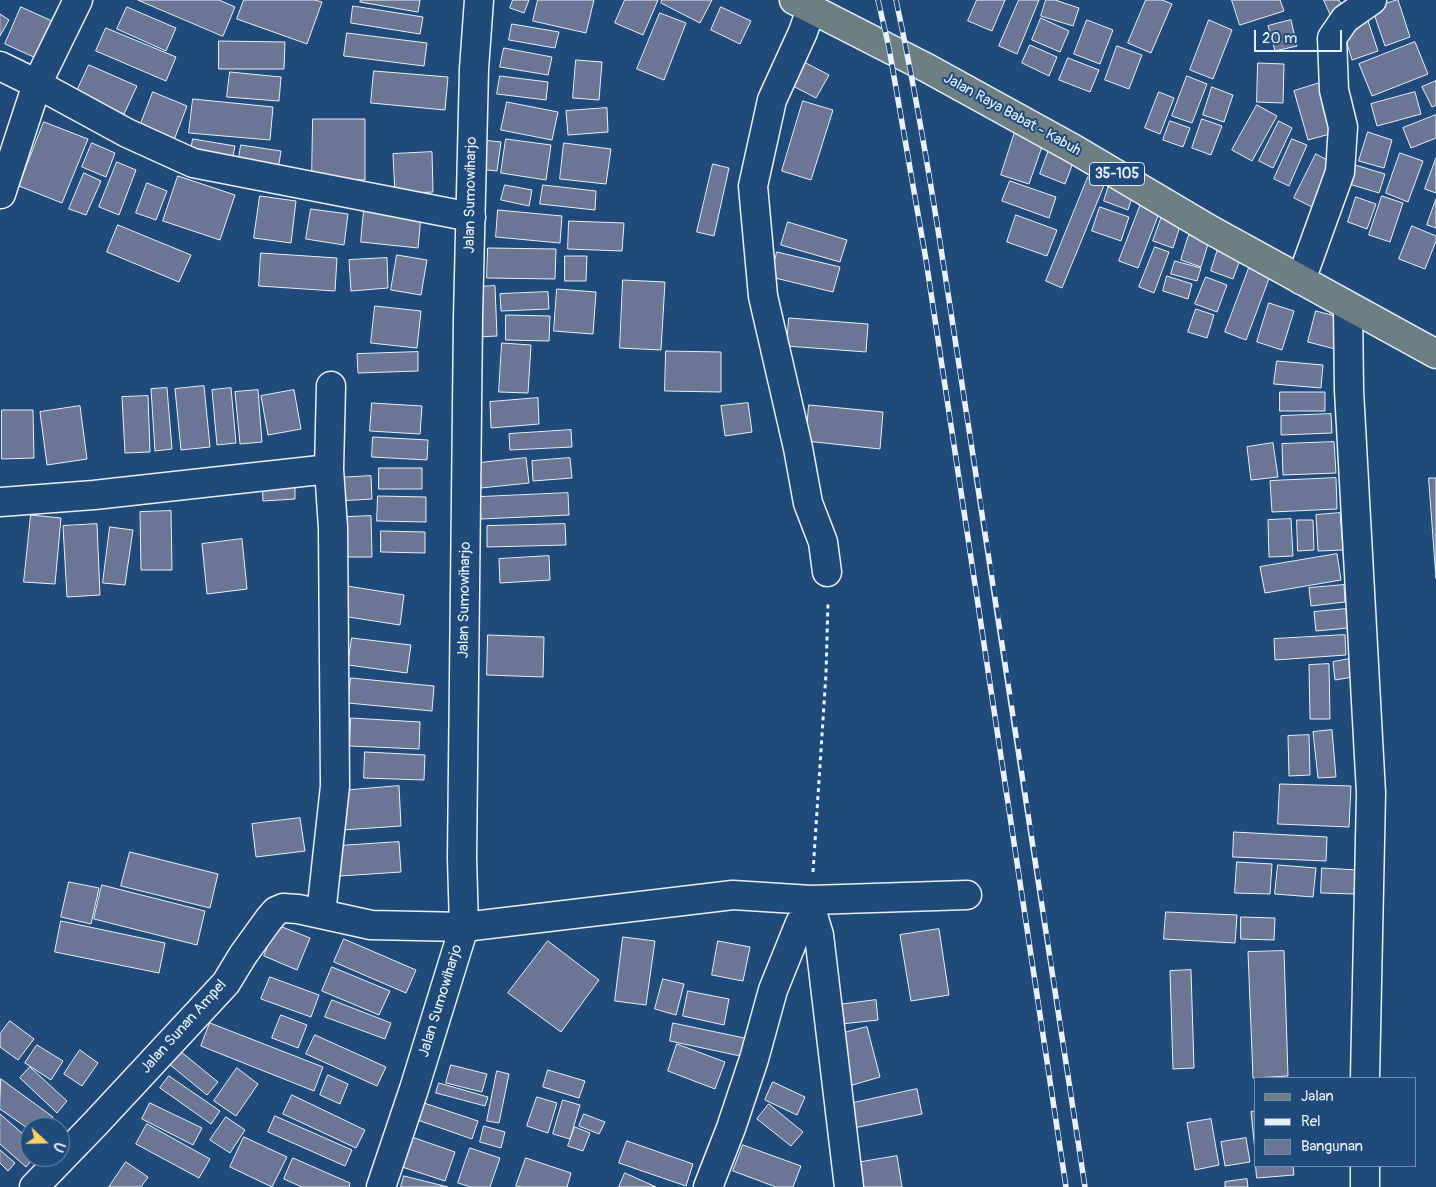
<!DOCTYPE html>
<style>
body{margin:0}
#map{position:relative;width:1436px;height:1187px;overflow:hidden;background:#1f4a7a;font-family:Pangolin,sans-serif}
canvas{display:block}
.legend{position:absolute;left:1254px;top:1077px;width:162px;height:90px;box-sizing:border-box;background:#1f4a7a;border:1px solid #6f8dac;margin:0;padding:6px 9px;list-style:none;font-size:15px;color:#e8f1f8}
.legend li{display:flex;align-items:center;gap:10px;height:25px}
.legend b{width:25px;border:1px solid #6f8dac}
.north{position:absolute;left:20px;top:1117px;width:50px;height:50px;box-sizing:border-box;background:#1f4a7a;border:1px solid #6f8dac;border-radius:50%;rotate:111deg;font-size:14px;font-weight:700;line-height:20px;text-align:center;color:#e8f1f8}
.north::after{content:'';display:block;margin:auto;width:18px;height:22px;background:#ffd166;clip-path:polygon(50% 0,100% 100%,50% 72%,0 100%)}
.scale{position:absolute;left:1254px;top:30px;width:88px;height:22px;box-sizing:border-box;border:2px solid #e8f1f8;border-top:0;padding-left:6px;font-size:15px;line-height:18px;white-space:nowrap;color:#e8f1f8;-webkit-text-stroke:4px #1f4a7a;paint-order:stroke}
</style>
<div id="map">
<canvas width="1436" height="1187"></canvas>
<ul class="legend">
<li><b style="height:6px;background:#6d7e84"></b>Jalan</li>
<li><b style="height:6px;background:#e8f1f8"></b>Rel</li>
<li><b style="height:14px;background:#6b7594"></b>Bangunan</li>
</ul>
<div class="north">U</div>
<div class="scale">20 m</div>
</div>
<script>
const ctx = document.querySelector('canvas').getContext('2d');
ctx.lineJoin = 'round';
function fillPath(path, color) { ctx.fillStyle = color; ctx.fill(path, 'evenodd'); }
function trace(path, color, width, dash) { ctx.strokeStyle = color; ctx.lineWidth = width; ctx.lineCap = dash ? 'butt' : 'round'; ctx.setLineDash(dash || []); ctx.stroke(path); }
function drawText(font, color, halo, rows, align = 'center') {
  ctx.font = font + ' Pangolin,sans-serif'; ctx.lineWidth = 4; ctx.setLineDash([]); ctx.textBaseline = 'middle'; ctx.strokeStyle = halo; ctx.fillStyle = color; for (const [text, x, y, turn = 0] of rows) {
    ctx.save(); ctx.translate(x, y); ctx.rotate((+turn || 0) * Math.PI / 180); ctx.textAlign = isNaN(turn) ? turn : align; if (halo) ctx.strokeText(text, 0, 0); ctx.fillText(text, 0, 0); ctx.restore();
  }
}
const building = new Path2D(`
 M138,0h81l16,7 -12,29z
 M244,0h71l7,2 -15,42 -70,-25z
 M361,0h59l-2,12 -58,-10z
 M513,0h16l-5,13 -14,-5z
 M538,0h56l-8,33 -53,-12z
 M625,0h33l-15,35 -28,-12z
 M662,0h50l-12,23 -39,-20z
 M977,0h28l-13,31 -24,-10z
 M1019,0h20l-22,54 -18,-8z
 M1046,0h9l24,8 -6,18 -32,-10z
 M1146,0h16l10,4 -21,49 -23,-10z
 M1232,0h48l4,11 -44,14z
 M1324,0h15l7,14 -13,6z
 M1398,0l12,37 -25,9 -13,-38z
 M353,6l70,11 -3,17 -69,-11z
 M21,7l31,14 -16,37 -31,-14z
 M127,7l49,21 -10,23 -49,-22z
 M721,7l30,14 -11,23 -29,-14z
 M660,13l26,10 -22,57 -27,-11z
 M0,14l9,6 -9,16z
 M1041,18l28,13 -9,21 -28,-12z
 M1367,18l11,33 -26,9 -10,-33z
 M1087,20l26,10 -13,34 -26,-10z
 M1209,20l23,10 -19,49 -23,-9z
 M1291,20l6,26 -22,5 -7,-25z
 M512,24l47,8 -4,16 -46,-8z
 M106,28l70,29 -10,24 -70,-30z
 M347,33l80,10 -3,23 -80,-10z
 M219,41l66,1 -1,27h-65z
 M1415,42l13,32 -56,22 -13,-32z
 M1030,45l27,12 -8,19 -27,-13z
 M1117,46l25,9 -13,34 -24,-9z
 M504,48l48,9 -4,18 -48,-8z
 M1068,58l31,12 -9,22 -31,-12z
 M576,60l26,2 -3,38 -26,-2z
 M804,62l25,13 -13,23 -25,-13z
 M1258,63l26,1 -1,39 -26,-1z
 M89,65l48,21 -13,28 -48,-21z
 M374,71l74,6 -3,33 -74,-7z
 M230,72l51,5 -2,24 -52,-4z
 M500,76l48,6 -2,18 -49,-6z
 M1187,76l20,8 -15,39 -20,-7z
 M1436,81v24l-4,2 -10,-20z
 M1323,82l14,50 -29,8 -14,-49z
 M1212,87l21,8 -9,27 -21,-7z
 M153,92l34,14 -13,34 -34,-14z
 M1159,92l15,6 -14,36 -15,-6z
 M1415,92l6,22 -44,12 -6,-22z
 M193,99l80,8 -3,33 -81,-7z
 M803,101l30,9 -22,70 -29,-9z
 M507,102l51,10 -6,28 -51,-10z
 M1257,105l20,11 -25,45 -20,-11z
 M607,108l1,24 -40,3 -2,-24z
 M1436,115v23l-25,10 -8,-20z
 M313,119h52v61l-53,-1z
 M1202,119l20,7 -11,29 -19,-7z
 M1170,121l20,7 -7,19 -20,-7z
 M1279,121l13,7 -19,40 -14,-7z
 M44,122l44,17 -26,64 -43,-17z
 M1015,132l29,9 -15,43 -28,-9z
 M1368,132l24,8 -8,28 -25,-7z
 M193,139l42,7 -4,20 -42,-6z
 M506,139l45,6 -5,35 -45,-7z
 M1292,139l15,6 -18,41 -15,-7z
 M482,140l19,2 -4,29 -18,-2z
 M92,143l23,10 -9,24 -24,-10z
 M564,143l47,6 -5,35 -46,-5z
 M241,145l40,6 -4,25 -40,-6z
 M1050,147l26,8 -11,29 -25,-10z
 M432,152l1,40 -38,2 -2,-40z
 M1400,153l23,8 -15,41 -22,-9z
 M1316,154l22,12 -22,43 -22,-11z
 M1436,158v35l-11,-4z
 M117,162l19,8 -17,45 -20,-8z
 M713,164l16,4 -15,68 -17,-4z
 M1355,165l30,9 -6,19 -30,-9z
 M84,173l17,8 -15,34 -17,-6z
 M178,176l57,19 -15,45 -57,-19z
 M1088,177l17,6 -43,105 -16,-7z
 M1010,181l46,16 -7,21 -47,-17z
 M1110,182l24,9 -6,19 -24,-9z
 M147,183l20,8 -11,29 -20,-7z
 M505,185l27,5 -3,16 -28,-6z
 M543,185l53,6 -1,19 -55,-6z
 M260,196l36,5 -5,42 -37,-5z
 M1382,196l21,7 -13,39 -21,-7z
 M1356,197l20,7 -9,25 -19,-7z
 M1436,199v29l-9,-3z
 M1142,201l19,7 -23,60 -19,-7z
 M1100,207l29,10 -8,24 -29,-10z
 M311,209l37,5 -4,31 -38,-6z
 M364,210l57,6 -3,32 -57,-6z
 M498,210l64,6 -2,27 -64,-6z
 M1016,215l41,15 -10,26 -40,-14z
 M1162,216l19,7 -8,25 -20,-7z
 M569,221l55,2 -2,28 -54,-2z
 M788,222l59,18 -7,22 -59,-17z
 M118,225l73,30 -12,27 -72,-30z
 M1412,226l24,10v5l-11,28 -26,-10z
 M1189,235l20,6 -8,26 -20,-7z
 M1155,247l14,5 -15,41 -15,-6z
 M488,248l68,1 -1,30 -68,-1z
 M1218,249l23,8 -8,22 -22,-8z
 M777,252l63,15 -7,25 -62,-15z
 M261,253l76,5 -2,33 -76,-5z
 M397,255l30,5 -6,35 -30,-5z
 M565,256h22l-1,25h-21z
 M387,258l1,30 -37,3 -2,-31z
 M1175,261l26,7 -4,13 -26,-7z
 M1249,268l21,8 -24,64 -21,-8z
 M1167,276l25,8 -4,15 -25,-8z
 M1206,277l21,8 -10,27 -22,-8z
 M623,280l42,2 -4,68 -41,-2z
 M495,286l2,50 -18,1 -2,-50z
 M557,289l39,3 -3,42 -39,-3z
 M548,292l1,17 -48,2 -1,-17z
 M1269,303l25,8 -12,39 -25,-8z
 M375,306l46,5 -4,37 -46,-5z
 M1196,309l18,6 -7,23 -19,-6z
 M1316,311l27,7 -8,31 -27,-7z
 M506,315l44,1 -1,25 -43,-1z
 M789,318l79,6 -2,28 -79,-6z
 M502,343l29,2 -3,48 -29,-1z
 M666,351l55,1v40l-56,-1z
 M418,352v19l-60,2 -1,-19z
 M1277,361l46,4 -2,23 -47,-4z
 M204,386l6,61 -29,3 -6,-61z
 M167,388l5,61 -17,2 -4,-62z
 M231,388l5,55 -19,2 -5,-55z
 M258,390l4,52 -22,2 -5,-52z
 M294,390l7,39 -33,6 -7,-39z
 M1280,392h45v19h-45z
 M148,396l2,56 -25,1 -3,-56z
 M538,398l1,26 -48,4 -1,-26z
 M372,403l50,3 -2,28 -50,-3z
 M748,403l4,29 -27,4 -4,-30z
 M809,405l74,7 -3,37 -74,-8z
 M80,406l7,53 -40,6 -7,-53z
 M2,410h31l1,48 -32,1z
 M1331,414l1,19 -51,2v-19z
 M571,430l1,17 -62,3 -1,-16z
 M373,437l55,3 -1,20 -55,-3z
 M1334,442l2,31 -53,2 -1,-31z
 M1273,443l5,34 -27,3 -4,-33z
 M526,458l3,25 -48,5 -2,-25z
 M570,458l2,20 -39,3 -1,-20z
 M379,468h43v21h-43z
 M371,476l1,23 -35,2 -1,-23z
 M295,477v22l-32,2 -1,-23z
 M1336,478l1,31 -65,3 -2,-31z
 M1429,478h7v100z
 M568,493l1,22 -88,4 -1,-22z
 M378,496l48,1v25l-49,-1z
 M171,511l1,59h-31l-1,-58z
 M1340,513l3,37 -25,1 -2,-36z
 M31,515l30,3 -6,66 -31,-2z
 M371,516l1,41h-25v-40z
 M1291,519l2,37 -24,1 -1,-37z
 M1297,520h16l1,30 -16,1z
 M97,524l3,71 -33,2 -4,-71z
 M565,524l1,21 -79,2v-21z
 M110,527l23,3 -8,55 -22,-2z
 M381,531l44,1v21l-44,-1z
 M242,539l5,50 -40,5 -5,-50z
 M1337,554l4,26 -76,13 -5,-26z
 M549,556l1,24 -50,3 -1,-24z
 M1344,585l1,17 -34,4 -2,-18z
 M347,586l57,9 -4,30 -58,-9z
 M1346,609l2,19 -32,3 -2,-19z
 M488,635l56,2 -1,40 -56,-2z
 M1345,635l1,20 -71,5 -1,-21z
 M352,638l59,7 -4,28 -59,-8z
 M1350,659l3,18 -18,3 -2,-18z
 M1329,664l1,55h-20l-1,-54z
 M351,678l83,8 -2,25 -84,-8z
 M351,718l69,4 -1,27 -69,-3z
 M1332,730l4,47 -18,1 -5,-46z
 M1309,735l1,40 -21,1 -1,-40z
 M365,752l60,3 -1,25 -60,-2z
 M1280,784l71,2 -2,41 -71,-3z
 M399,786l2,40 -59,4 -2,-39z
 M300,818l5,33 -49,6 -4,-33z
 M1234,832l93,5 -1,24 -93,-4z
 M399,842l2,30 -61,4 -2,-30z
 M130,852l88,22 -8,34 -89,-22z
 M1237,862l35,2 -2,30 -35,-1z
 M1278,865l38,3 -3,29 -38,-3z
 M1322,868l35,2 -2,24 -34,-1z
 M69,882l30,6 -8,36 -30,-7z
 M102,885l103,26 -8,34 -103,-26z
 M1166,912l71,3 -2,28 -71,-4z
 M1241,917l34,1 -1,22 -33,-1z
 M61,921l104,22 -6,30 -104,-21z
 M277,925l33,13 -13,32 -33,-14z
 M939,929l10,66 -38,6 -11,-66z
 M623,937l32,4 -9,64 -31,-4z
 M344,939l72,31 -10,23 -72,-31z
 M548,941l51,39 -38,52 -53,-39z
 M718,941l32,6 -7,34 -31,-6z
 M1284,951l4,125 -35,2 -5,-126z
 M332,967l58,24 -11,24 -57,-24z
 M1191,970l3,98 -21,1 -3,-98z
 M270,977l49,18 -8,22 -50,-18z
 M663,979l21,5 -8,31 -21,-6z
 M688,991l41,8 -5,26 -41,-9z
 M332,1000l59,23 -6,16 -60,-22z
 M876,1000l2,20 -46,5 -2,-19z
 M281,1015l26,10 -9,23 -26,-10z
 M10,1021l24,18 -16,21 -18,-13v-13z
 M210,1023l113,44 -9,24 -113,-45z
 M673,1023l76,16 -4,18 -75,-16z
 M867,1027l13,50 -31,9 -13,-51z
 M315,1035l71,32 -9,19 -71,-32z
 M677,1044l48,18 -10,27 -47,-18z
 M37,1045l26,16 -12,19 -26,-17z
 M80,1050l18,13 -16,23 -18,-12z
 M180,1051l38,31 -11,13 -38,-31z
 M451,1065l36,9 -5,18 -36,-9z
 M30,1067l37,34 -10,12 -37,-35z
 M237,1068l21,16 -22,32 -22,-15z
 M548,1070l37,11 -6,17 -36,-11z
 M497,1071l12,3 -10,49 -12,-2z
 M328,1075l20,9 -8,20 -20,-9z
 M169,1076l51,35 -9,13 -51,-36z
 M1,1079l52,38 -7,10h-16v3l-30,-21z
 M773,1082l32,15 -8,18 -32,-15z
 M439,1083l49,14 -3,9 -49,-13z
 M917,1089l5,25 -68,14 -5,-24z
 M292,1095l73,35 -9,18 -73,-34z
 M537,1097l20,6 -9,30 -21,-7z
 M563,1100l17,5 -10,34 -17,-5z
 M418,1101l60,20 -6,18 -60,-21z
 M150,1103l52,25 -9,17 -51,-26z
 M769,1104l34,28 -12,14 -34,-27z
 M1255,1111v40l-4,-39z
 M0,1114l30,26v17h4l-8,10 -26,-23z
 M584,1114l21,8 -6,12 -20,-8z
 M275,1116l77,34 -7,16 -77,-34z
 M226,1117l19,13 -15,23 -20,-13z
 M1211,1119l8,46 -24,5 -8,-47z
 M147,1124l63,35 -11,19 -63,-34z
 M484,1126l21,6 -4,16 -21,-6z
 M575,1127l15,6 -7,18 -15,-5z
 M406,1135l49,17 -10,29 -49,-16z
 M244,1137l43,20 -15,30 -42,-20z
 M1246,1138l4,24 -25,4 -4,-24z
 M627,1141l66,23 -7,22 -67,-23z
 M743,1145l58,21 -8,21h-17l-43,-16z
 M470,1148l30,10 -10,29h-19l-13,-4z
 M0,1150l15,13 -7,8 -8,-8z
 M897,1156l5,31h-48l-4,-23z
 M293,1158l57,25 -1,4h-47l-18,-8z
 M526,1158l45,15 -4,14h-46l-5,-1z
 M126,1162l22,15 -7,10h-32z
 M1256,1166h37l1,9 -37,3z
 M625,1173l31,14h-37z
 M404,1176l44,11h-47z
 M1247,1179l1,8h-23v-5z`);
const path = new Path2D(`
 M813,872l13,-198 2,-73`);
const street = new Path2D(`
 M811,9l-8,23 -31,68 -19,86 10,110 35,152 10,55 15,39 4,30
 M0,66l37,18 90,49 66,30 278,54
 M1,194l36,-110 41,-84
 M1301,280l39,-108 3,-45 -9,-37 -2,-52 13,-19 27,-19
 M1348,307l1,83 22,403 -6,285
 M0,502l94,-7 235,-26
 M811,900l2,15 6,20 30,252
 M321,914l14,-128 -2,-258 -4,-59 2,-83
 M1365,1166v21
 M34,1187l61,-63 131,-141 17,-28 26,-36 7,-8 7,-3 15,1 73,16 93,2 269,-32 78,5 156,-5
 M708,1187l23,-59 23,-69 19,-69 27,-67 13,-8`);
const secondary = new Path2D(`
 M381,1187l33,-98 50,-162 -2,-69 6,-540 6,-249 5,-69`);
const primary = new Path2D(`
 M794,0l133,68 147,81 135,80 227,125`);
const rail = new Path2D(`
 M878,0l11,48 37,212 140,927
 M896,0c30,140 50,282 72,423 41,254 78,509 117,764`);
const shields = [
 [1117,174,55]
];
const shieldNames = [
 ["35-105",1117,174]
];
const streetNames = [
 ["Jalan Raya Babat - Kabuh",1012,115,29],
 ["Jalan Sumowiharjo",471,195,-89],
 ["Jalan Sumowiharjo",465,600,-89],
 ["Jalan Sumowiharjo",441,1001,-73],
 ["Jalan Sunan Ampel",184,1027,-48]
];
fillPath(building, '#6b7594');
trace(building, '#e8f1f8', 1);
trace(street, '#e8f1f8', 31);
trace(secondary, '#e8f1f8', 31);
trace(primary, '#e8f1f8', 31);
trace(path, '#e8f1f8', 3, [4, 4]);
trace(street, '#1f4a7a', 28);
trace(secondary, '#1f4a7a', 28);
trace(primary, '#6d7e84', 28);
trace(rail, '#e8f1f8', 5.5);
trace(rail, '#1f4a7a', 4, [11]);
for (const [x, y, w] of shields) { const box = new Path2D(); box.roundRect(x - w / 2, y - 11.5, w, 23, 4); ctx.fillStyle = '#1f4a7a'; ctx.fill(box); trace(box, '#e8f1f8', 1); }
drawText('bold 14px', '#e8f1f8', null, shieldNames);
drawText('15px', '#e8f1f8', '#1f4a7a', streetNames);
</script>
